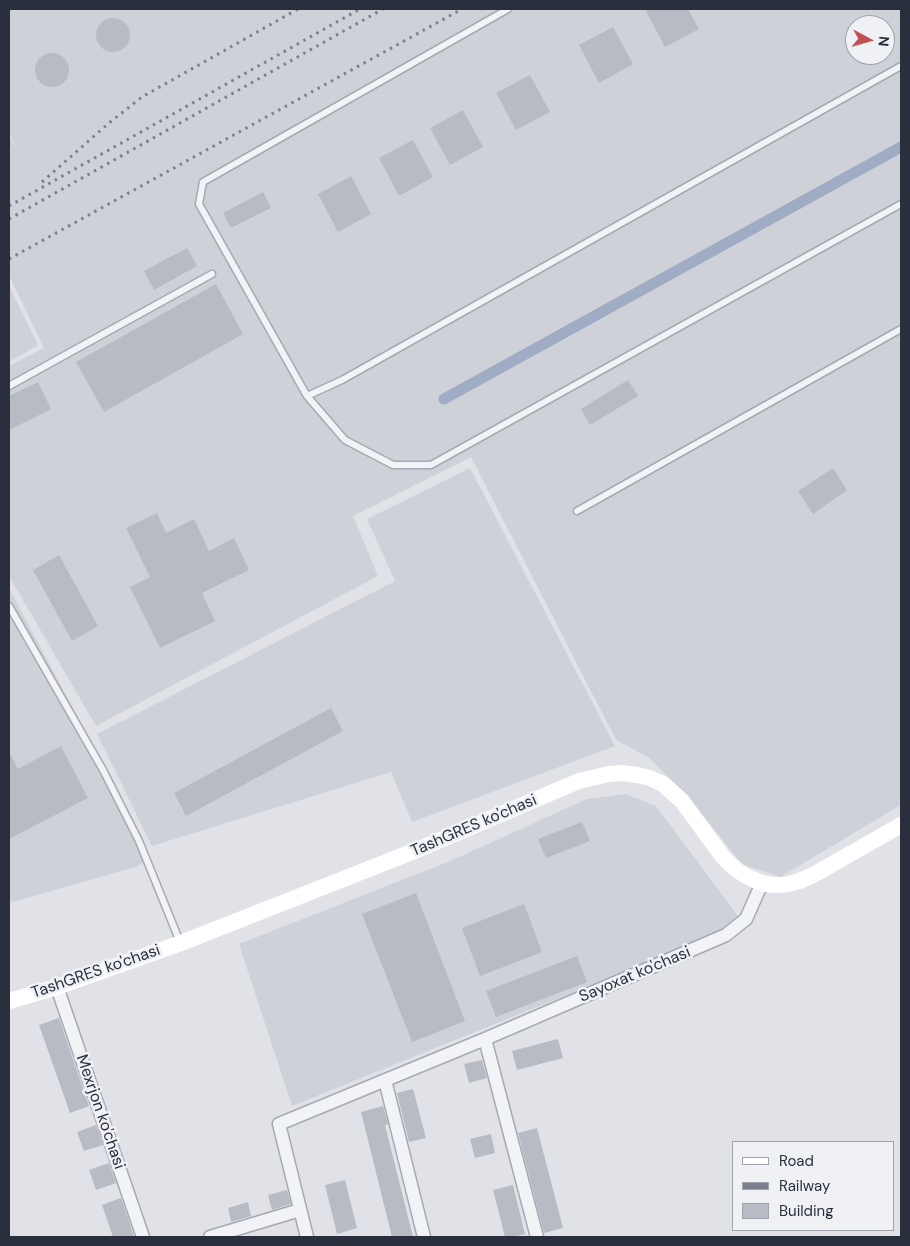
<!DOCTYPE html>
<style>
body{margin:0}
#map{position:relative;width:910px;height:1246px;overflow:hidden;background:#e0e2e8;font-family:"DM Sans",sans-serif}
canvas{display:block}
.frame{position:absolute;inset:0;border:10px solid #2a2f3d;pointer-events:none}
.legend{position:absolute;left:732px;top:1141px;width:162px;height:90px;box-sizing:border-box;background:#eff1f5;border:1px solid #a0a3ab;margin:0;padding:6px 9px;list-style:none;font-size:15px;color:#2a2f3d}
.legend li{display:flex;align-items:center;gap:10px;height:25px}
.legend b{width:25px;border:1px solid #a0a3ab}
.north{position:absolute;left:845px;top:15px;width:50px;height:50px;box-sizing:border-box;background:#eff1f5;border:1px solid #a0a3ab;border-radius:50%;rotate:96deg;font-size:14px;font-weight:700;line-height:20px;text-align:center;color:#2a2f3d}
.north::after{content:'';display:block;margin:auto;width:18px;height:22px;background:#c05254;clip-path:polygon(50% 0,100% 100%,50% 72%,0 100%)}
</style>
<div id="map">
<canvas width="910" height="1246"></canvas>
<div class="frame"></div>
<ul class="legend">
<li><b style="height:6px;background:#fff"></b>Road</li>
<li><b style="height:6px;background:#7b808f"></b>Railway</li>
<li><b style="height:14px;background:#b8bbc4"></b>Building</li>
</ul>
<div class="north">N</div>
</div>
<script>
const ctx = document.querySelector('canvas').getContext('2d');
ctx.lineJoin = 'round';
function fillPath(path, color) { ctx.fillStyle = color; ctx.fill(path, 'evenodd'); }
function trace(path, color, width, dash) { ctx.strokeStyle = color; ctx.lineWidth = width; ctx.lineCap = dash ? 'butt' : 'round'; ctx.setLineDash(dash || []); ctx.stroke(path); }
function drawText(font, color, halo, rows, align = 'center') {
  ctx.font = font + ' "DM Sans",sans-serif'; ctx.lineWidth = 5; ctx.setLineDash([]); ctx.textBaseline = 'middle'; ctx.strokeStyle = halo; ctx.fillStyle = color; for (const [text, x, y, turn = 0] of rows) {
    ctx.save(); ctx.translate(x, y); ctx.rotate((+turn || 0) * Math.PI / 180); ctx.textAlign = isNaN(turn) ? turn : align; if (halo) ctx.strokeText(text, 0, 0); ctx.fillText(text, 0, 0); ctx.restore();
  }
}
const built = new Path2D(`
 M9,9h892v796l-121,72 -38,-13 -58,-72 -36,-35 -32,-17 -145,-283 -118,59 25,60 -282,150 -87,-150v-210l35,-18 -35,-73v-139l12,20 -12,-23zM855,25h30v30h-30z
 M9,286l29,59 -29,17z
 M470,468l145,278 -203,76 -21,-50 -239,74 -55,-112 298,-153 -28,-62z
 M9,588l76,143 61,130 -11,6 -126,36z
 M625,794l31,12 85,114 -21,13 -428,173 -53,-162 209,-82 139,-63z`);
const canal = new Path2D(`
 M444,399l457,-252`);
const building = new Path2D(`
 M645,9h43l11,20 -34,18z
 M96 35a17 17 0 1 1 34 0a17 17 0 1 1-34 0Z
 M613,27l20,37 -34,19 -20,-38z
 M35 70a17 17 0 1 1 34 0a17 17 0 1 1-34 0Z
 M530,75l20,37 -34,18 -20,-37z
 M463,110l20,37 -33,18 -20,-37z
 M413,140l20,37 -34,19 -20,-38z
 M351,176l20,38 -33,18 -20,-38z
 M263,192l8,16 -40,20 -8,-15z
 M187,248l10,18 -43,24 -10,-19z
 M216,284l27,50 -139,78 -28,-50z
 M628,380l10,16 -48,29 -9,-16z
 M38,382l13,27 -42,21v-34z
 M833,468l14,22 -34,24 -15,-23z
 M157,513l9,20 28,-14 15,32 25,-13 15,32 -47,23 13,28 -55,27 -30,-61 20,-10 -24,-49z
 M59,555l39,71 -26,15 -39,-71z
 M331,708l12,23 -157,85 -12,-23z
 M61,746l27,52 -79,41v-87l9,17z
 M582,822l8,19 -44,17 -8,-19z
 M416,893l49,128 -53,21 -50,-128z
 M524,904l18,48 -62,24 -18,-48z
 M577,956l10,26 -91,35 -10,-26z
 M59,1018l30,88 -19,7 -31,-88z
 M558,1039l5,19 -46,12 -5,-19z
 M482,1060l5,18 -18,5 -5,-19z
 M413,1089l13,49 -17,4 -12,-49z
 M383,1106l5,18 -3,1 28,112h-21l-31,-125z
 M96,1125l7,20 -19,6 -7,-19z
 M537,1128l26,100 -19,5 -26,-100z
 M491,1134l4,19 -20,5 -5,-19z
 M109,1163l7,20 -20,7 -7,-20z
 M345,1180l12,48 -20,6 -12,-49z
 M513,1185l12,49 -14,3h-6l-12,-47z
 M287,1190l4,14 -19,6 -4,-15z
 M121,1198l7,20 6,19h-21l-11,-32z
 M248,1202l3,14 -20,6 -3,-14z`);
const lane = new Path2D(`
 M508,9l-305,173 -4,22 108,192 38,44 48,25h38l470,-261
 M9,386l203,-112
 M307,396l35,-16 559,-314
 M577,511l324,-182
 M9,606l94,164 36,71 41,101`);
const street = new Path2D(`
 M57,987l86,250
 M485,1039l52,198
 M385,1080l39,157
 M210,1237l90,-27
 M307,1237l-28,-113 206,-85 241,-104 20,-16 16,-36`);
const secondary = new Path2D(`
 M9,1001l48,-14 124,-44 236,-93 162,-69 30,-7 12,-1 16,2 13,3 13,6 19,17 41,56c17,19 41,32 66,27 9,-2 18,-6 26,-10l86,-49`);
const rail = new Path2D(`
 M42,182l67,-59 33,-26 156,-88
 M9,206l351,-197
 M9,219l374,-210
 M9,259l453,-250`);
const streetNames = [
 ["TashGRES ko'chasi",474,826,-23],
 ["TashGRES ko'chasi",96,972,-19],
 ["Sayoxat ko'chasi",635,975,-23],
 ["Mexrjon ko'chasi",100,1112,71]
];
fillPath(built, '#cfd1d9');
trace(canal, '#9facc4', 11);
fillPath(building, '#b8bbc4');
trace(lane, '#a6a9b1', 9);
trace(street, '#a6a9b1', 15);
trace(lane, '#f2f3f6', 6);
trace(street, '#f2f3f6', 12);
trace(secondary, '#fff', 16);
trace(rail, '#7b808f', 3, [2.5, 5]);
drawText('16px', '#2a2f3d', '#eff1f5', streetNames);
</script>
